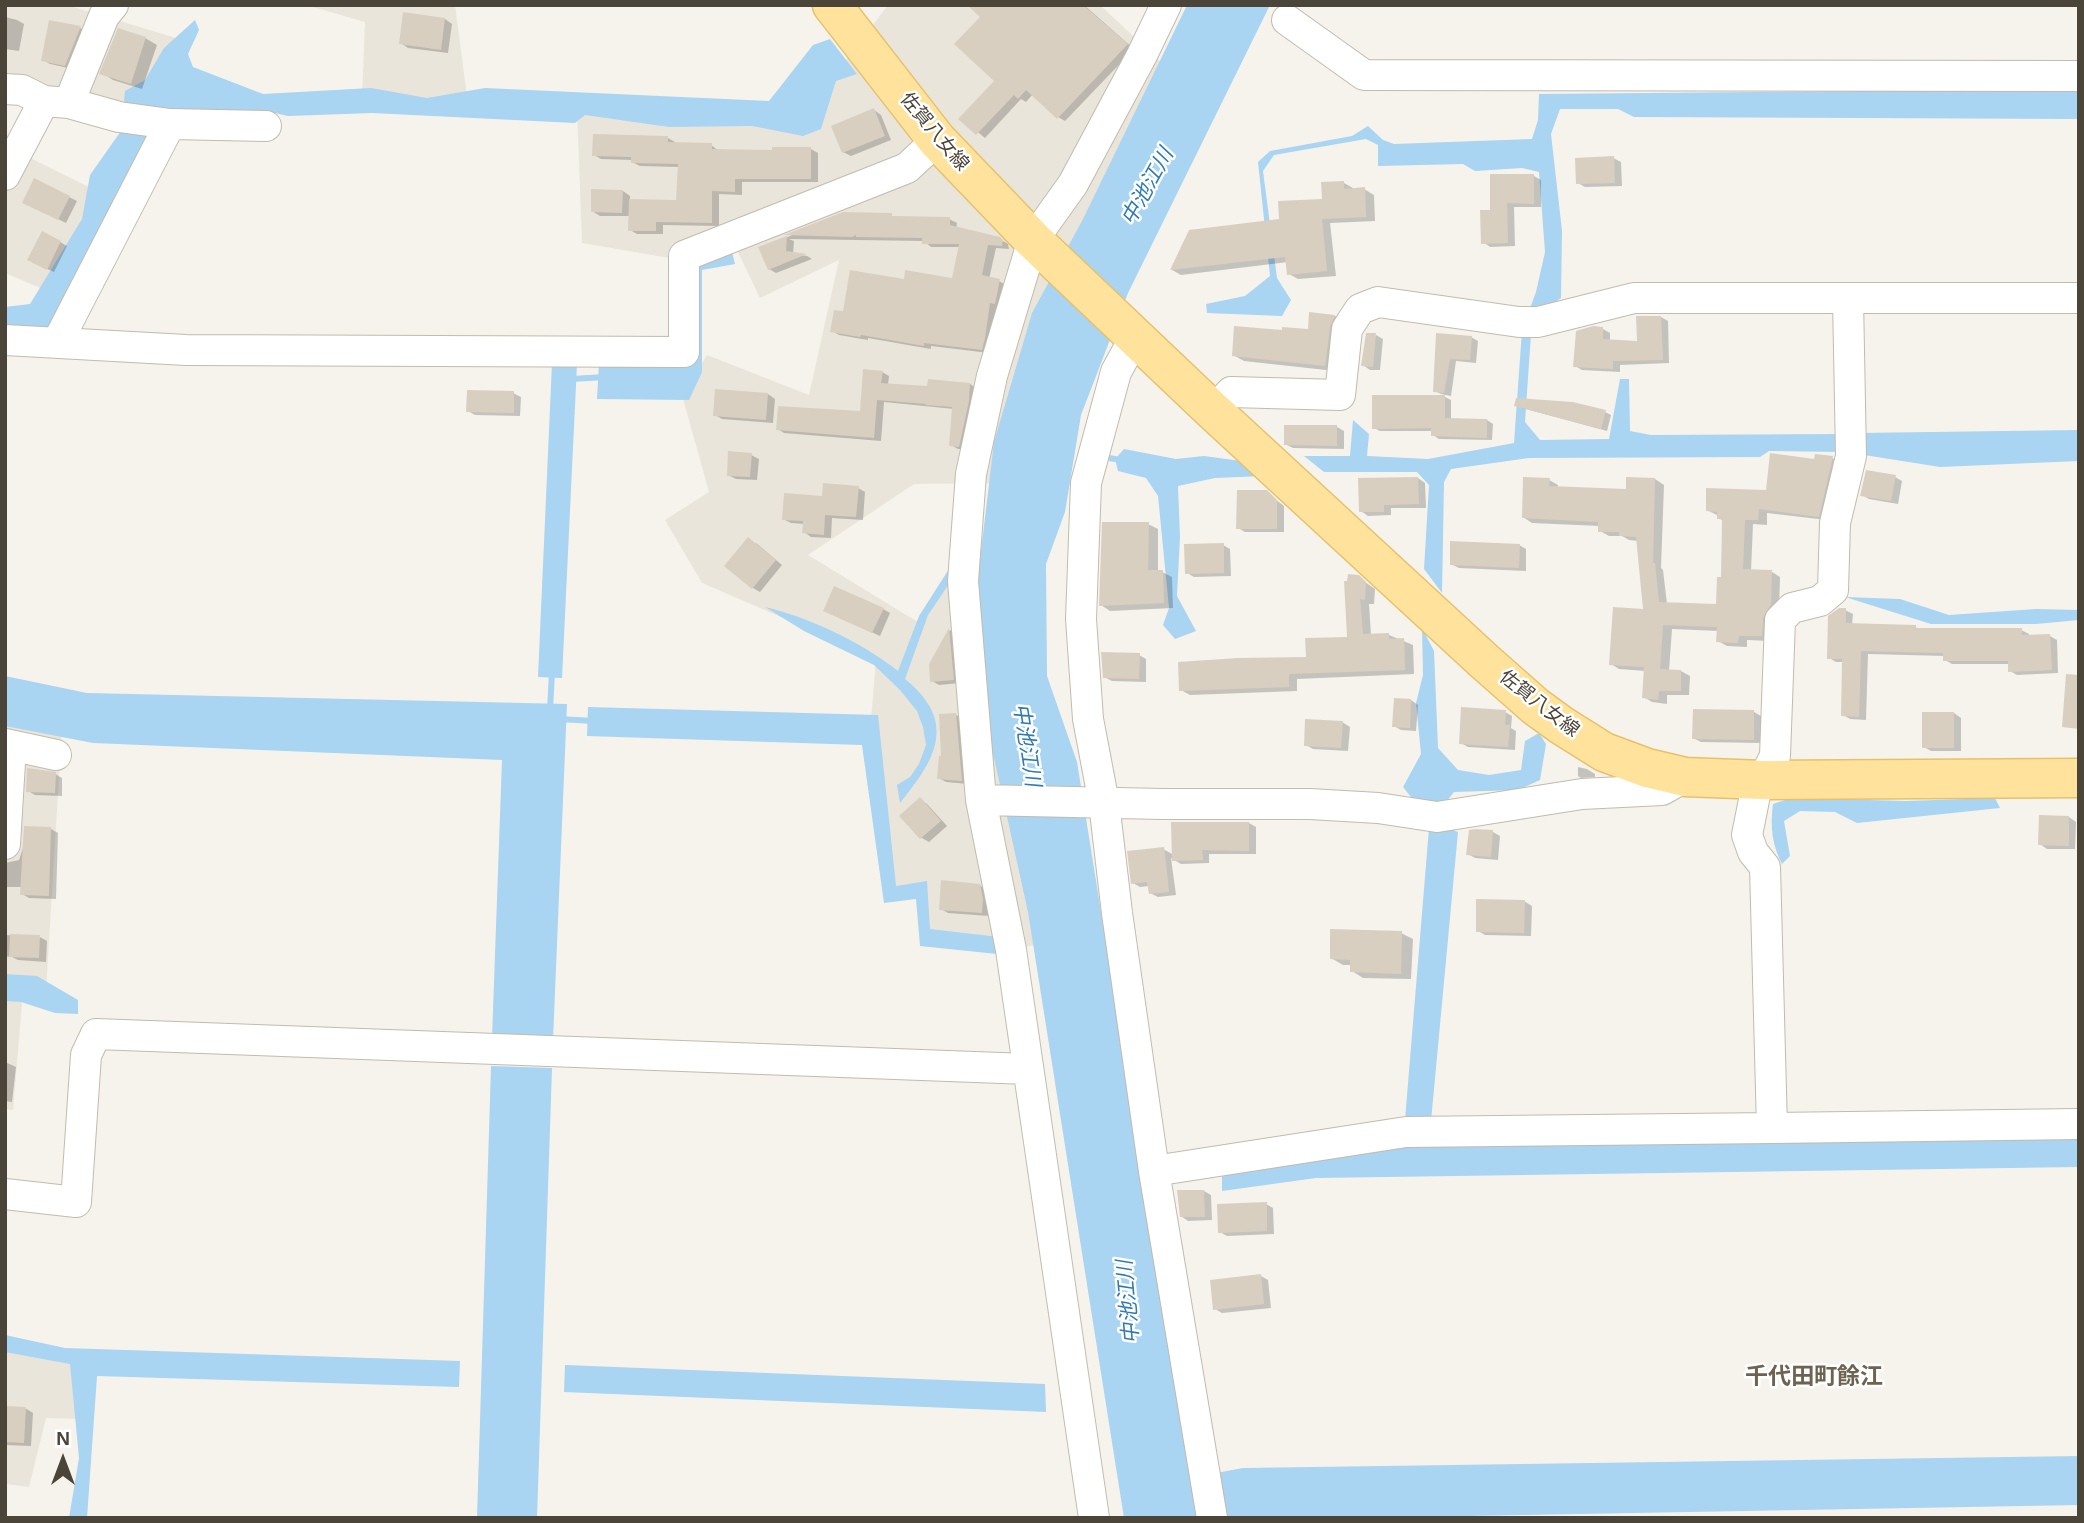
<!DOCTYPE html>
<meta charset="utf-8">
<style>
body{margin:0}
#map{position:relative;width:2084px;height:1523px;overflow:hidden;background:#f6f3ec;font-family:Arial,sans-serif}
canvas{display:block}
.frame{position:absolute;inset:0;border:7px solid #4b4439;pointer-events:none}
.north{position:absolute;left:28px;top:1425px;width:70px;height:70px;-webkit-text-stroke:5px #fff;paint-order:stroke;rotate:0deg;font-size:19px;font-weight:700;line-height:28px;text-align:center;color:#4b4439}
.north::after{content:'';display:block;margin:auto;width:24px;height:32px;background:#4b4439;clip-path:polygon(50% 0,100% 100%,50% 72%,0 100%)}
</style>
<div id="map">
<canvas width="2084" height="1523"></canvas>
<div class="frame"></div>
<div class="north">N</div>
</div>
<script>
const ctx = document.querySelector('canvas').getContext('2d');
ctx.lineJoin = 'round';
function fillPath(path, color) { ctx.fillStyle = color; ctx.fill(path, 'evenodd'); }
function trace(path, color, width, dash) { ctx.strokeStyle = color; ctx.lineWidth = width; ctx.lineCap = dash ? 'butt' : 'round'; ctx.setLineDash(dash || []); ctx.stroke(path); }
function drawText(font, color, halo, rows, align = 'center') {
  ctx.font = font + ' Arial,"Noto Sans JP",sans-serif'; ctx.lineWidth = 5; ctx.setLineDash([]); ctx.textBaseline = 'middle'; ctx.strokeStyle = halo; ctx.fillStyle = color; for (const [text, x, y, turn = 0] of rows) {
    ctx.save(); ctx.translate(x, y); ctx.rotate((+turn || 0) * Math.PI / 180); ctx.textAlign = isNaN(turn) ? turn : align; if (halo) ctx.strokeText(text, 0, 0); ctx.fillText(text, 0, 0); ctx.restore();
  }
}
const residential = new Path2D(`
 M5,5h62l119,36 -40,86 -141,-28z
 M306,5h149l13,99 -106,-5 3,-77z
 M888,5h212l78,73 -176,405 -88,1 -106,71 113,69 35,-61 34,-1 54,381 -33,7 -84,-9 -7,-48 -32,5 -18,-165 6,-75 -174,-75 -37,-63 44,-28 -27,-97 25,-40 102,40 30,-135 -79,38 -25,-52 -48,15 -105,-18 -5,-136 222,15z
 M10,148l95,47 -53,98 -47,-20v-115z
 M5,703l58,9 -17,279 -23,1 -10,118 -8,-1z
 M5,1345l79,17 -3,57 -35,-1 -17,69 -24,-3z`);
const water = new Path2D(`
 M1187,5h83l-142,288 -47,122 -16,97 -19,52 1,112 30,86 121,756h-74l-96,-606 -39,-177 -12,-150 17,-143 38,-129 51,-94z
 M195,20l4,10 -11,24 5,13 70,27 108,-6 56,10 58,-10 284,13 44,-56 17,-6 27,35 -21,7 -15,48 -18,7 -51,-10 -83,1 -84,-12 -10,8 -203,-10 -84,3 -22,-5 -18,5 -100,-3 -24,-11 1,-11 20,-11 19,-32z
 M2079,89v30l-445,-2 -16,-8h-58l-9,25 11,97 -1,67 -24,17 -6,19 -6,88 15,18 69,-1 11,-60h9l1,52 21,4 192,-1 -1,18 -73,-1 -9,6 -231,1 -78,11 -7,13 -2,111 -18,-24 5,-84 -12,-13h-93l-20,-16h46l3,-36 16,14 -2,22 61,3 86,-16 8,-113 14,-38 9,-40 -6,-80 -17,-4 -47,3 -12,-7 -85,2v-21l-12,-6 -92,16 -11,16 14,107 14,22 -9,16 -75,-3 -1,-9 39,-8 25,-20 -12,-114 12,-11 82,-15 16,-10 15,14 11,4 138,-5 6,-19 1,-26z
 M121,131l31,6 -104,193 -43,-1v-22l25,-3 52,-85 8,-44z
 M732,252l3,12 -33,6v102l-13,28 -92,-1 2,-36 94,-1 2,-102z
 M552,363l25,1 -15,314 -24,-1z
 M2079,430v31l-139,6 -82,-13 -1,-21z
 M1124,449l52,10 28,-3 44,6 16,14 -49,2 -37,8 2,51 -3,59 19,35 -21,8 -12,-14 6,-17 -11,-112 -12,-18 -28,-7 -3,-12z
 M949,569l6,6 -27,40 -23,64c53,43 31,80 -5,124l-3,-18 13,-8 9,-13 7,-19 -3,-18 -6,-16 -17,-21 -26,-25 -70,-34 -39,-24c46,11 96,35 133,64l21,-55z
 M1845,597l55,2 49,16 87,-6 43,1v10l-43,4h-105z
 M1422,628l12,23 4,97 20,22 31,5 32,-5 4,-29 14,-8 7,11 -6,36 -22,10 -64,2 -12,15 -6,16 22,9 -27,289 648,17v29l-763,11 -94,13v-16l183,-55 24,-292 -10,-21 -16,-20 18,-33 -5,-51 7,-28z
 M5,676l82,17 480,11 -14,336 -61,-2 10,-278 -409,-17 -88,-17z
 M588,707l290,8 18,171 31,-5 3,48 69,8 -2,17 -77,-8 -4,-47 -32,4 -22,-158 -275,-9z
 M1791,798l115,3 89,-3 5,10 -143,15 -22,-11 -35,-1 -16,10 6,35 -8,8c-10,-19 -12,-38 -9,-60z
 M5,974l32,2 41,24v14l-23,-1 -34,-11 -16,-1z
 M491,1066l61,2 -15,450h-60z
 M5,1335l60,13 395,13 -1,26 -362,-11 -10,142h-18l10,-60 -9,-94 -65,-12z
 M565,1365l480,19 1,28 -482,-20z
 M2079,1456v49l-723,13h-130l-10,-45 27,-5z`);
const shadow = new Path2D(`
 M970,5h114l50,44 -69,72 -7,-4 -25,-23 -7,8 -5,-3 -36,39 -24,-20 35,-37 -14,-64z
 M404,14l41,5 7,5 -4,29 -40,-5 -7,-5z
 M5,17l12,3 7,4 -5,27 -14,-2z
 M51,22l29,6 7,4 -14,37 -23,-5 -7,-4z
 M145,38l12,7 -15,44 -29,-9 -11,-7z
 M874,110l7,5 10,25 -40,16 -8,-4z
 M668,138l7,4v2l36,1 8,6 55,1 37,-3 7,4v29h-76v13l-23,-1v32l-56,-1v9h-26l-7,-4v-14h-30l-8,-5 31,-20 7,5v5h48l1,-34 -39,-1 -8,-4 1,-2 -32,-1 -7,-4z
 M1613,158l8,4 1,24 -37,1 -7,-4z
 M1534,176l7,4v27h-27l1,39 -25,1 -7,-5 9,-30z
 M35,180l42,21 -11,22 -34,-17z
 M1344,183l9,5 11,1 10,6 1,26 -45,2 6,53 -38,3 -9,-5 -1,-12 -107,13 -9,-5 18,-39 90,-11 44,-19z
 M843,214l106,5 8,4 -1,6 44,10 8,5 1,5 -13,-1 -7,31 10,2 7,4 -4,22 -5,-1 -8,47 -58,-7v3l-63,-11v2l-29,-5 -7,-4 12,-18 61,-32 48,-1 8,-33h-30l-7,-6 -135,-2 5,2 -1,13 14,2 5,3 -36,14 -7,-4 -8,-21z
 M60,242l7,4 -13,26 -18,-8z
 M1311,314l24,2 10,6 -10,49 -91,-10 -11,-6 51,-24h25z
 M1661,317l7,4 1,42 -49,2v7l-38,-2 -7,-4 28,-37 7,4v8l29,2z
 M1376,335l7,4 -3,31h-10l-7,-5z
 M1438,335l33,2 7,4 -2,22 -20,-2 -5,35 -10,-2 -6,-3z
 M882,372l7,4 -1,9 41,3 41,-4 6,4 -10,61h-8l-7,-4 3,-36 -70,-7 -3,39 -97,-8 -6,-4 83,-16z
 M513,393l8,4 -1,19 -45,-1 -7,-4z
 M768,394l7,5 -2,24 -51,-4 -7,-4z
 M1445,397l6,3v20h36l6,4 -1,16 -53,-1 -6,-4v-4h-53l-6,-3z
 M1516,405l89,7 6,3 -4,16 -85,-23z
 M1337,427l7,4v18l-51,-1 -8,-4z
 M751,455l8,4 -2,21 -21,-1 -8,-4z
 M1832,458l9,5 -14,57 -60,-7v12l-14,-1 -2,47 21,1 8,5 -1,33 -9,31 -23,-1v7l-20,-1 -9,-5 1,-10 -47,-2 -3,42h12l9,5 -1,19h-22v9l-15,-2 -8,-5 1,-26 -26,-2 -8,-5 34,-53 -7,-70 -9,-1 -7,-4h-13l-9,-5v-5l-68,-3 -9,-6 26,-37 9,5v3l69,3 28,-12 9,6 -3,83 2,2 4,34 50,2 6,-27 1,-58 -6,-3 1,-2 -12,-6 60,-18 49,-31z
 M1895,477l7,4 -4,23 -29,-5 -7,-4z
 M1418,478l7,5 1,25h-35v7l-23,1 -7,-5z
 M858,488l7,4 -2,28 -31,-2 -1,20 -20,-1 -7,-5 1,-8 -14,-1 -8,-4 41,-21z
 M1266,492l18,14v26h-39l-7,-4z
 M1148,524l10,5v43h4l10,5 1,31 -63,3 -9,-6z
 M756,543l26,22 -22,27 -7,-4z
 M1223,545l7,4 1,27 -37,1 -7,-4z
 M1519,545l7,4v22l-67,-3 -8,-4z
 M1358,577l17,12 -1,15h-5l2,31h18l24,10 1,29 -117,5v12l-107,4 -9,-5 126,-31 42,-21z
 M883,609l7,4 -10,23 -48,-22z
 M1845,610l8,4 -1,11 63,2 6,3h100l8,4v3l21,-1 7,4 1,33 -41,2 -7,-4v-7h-58l-7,-4v-4l-77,-2 -2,66 -16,-1 -7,-4 1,-53h-8l-7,-4z
 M950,630l6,4 4,49 -21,2 -7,-4 -2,-16z
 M1139,655l7,4v23l-34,-1 -8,-4z
 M1411,700l7,5 -2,26 -15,-1 -7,-4z
 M1505,712l7,4 -1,12 5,3 -1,19 -47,-3 -7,-4z
 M1754,712l7,4v27l-60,-1 -8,-4z
 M1954,713l7,5v33h-30l-7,-4z
 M956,715l7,4 5,65 -22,-2 -7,-4z
 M1342,722l8,5 -2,24 -35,-2 -7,-4z
 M1578,767l9,2 8,5v3l-14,1 -3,-2z
 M55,774l7,4v18l-27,-1 -7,-4z
 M920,800l7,4 20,22 -18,16 -7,-4 -21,-22z
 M2069,817l7,5 -1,27h-28l-7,-5z
 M1249,823l7,4v27h-47v9l-28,1 -10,-6 5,37 -18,2 -8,-4 -1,-7 -9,1 -7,-4 30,-34 11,6z
 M51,829l7,4 -2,66 -27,-1 -7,-4v-7h-17v-24l14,-3 5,-15z
 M1470,831l23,1 7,4 -2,24 -23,-2 -7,-4z
 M979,885l8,5 3,14 -1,12 -41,-3 -7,-4z
 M1524,901l8,5 -1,30 -46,-1 -7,-4z
 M1401,933l12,6 -2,40 -48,-1 -11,-7v-6h-9l-12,-7z
 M5,935l35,2 7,4 -1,21 -28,-2 -6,-3 -7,-1z
 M5,1062l11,5 -4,35 -7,-1z
 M1204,1191l7,4 1,25 -24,1 -7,-5z
 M1266,1204l7,4 1,26 -47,2 -7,-4z
 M1261,1276l7,4 3,28 -49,5 -7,-4z
 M5,1407l20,1 8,5 -2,33 -26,-1z`);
const stream = new Path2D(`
 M571,379l35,-2
 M1103,457l12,2
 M550,710l2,-38
 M559,719l35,2`);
const building = new Path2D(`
 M967,5h116l45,39 -71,75 -31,-29 -8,9 -4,-4 -38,40 -18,-16 36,-38 -40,-37 26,-27z
 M403,12l42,6 -4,32 -42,-6z
 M49,20l32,6 -16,40 -24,-5z
 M118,28l28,9 -15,47 -32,-10z
 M874,108l11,28 -43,17 -11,-27z
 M593,134l75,2v6l44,1v6l60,1v-3h39v32h-76v13l-23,-1v32l-56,-1v9h-28l1,-32 47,1 2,-36 -47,-1v-6l-39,-1z
 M1614,156l1,27 -39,1 -1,-26z
 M1490,174h44v30l-27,-1 1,40 -27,1 -1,-34h10z
 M34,178l36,18 -12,24 -36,-17z
 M1344,181v8l21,-2 1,30 -44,2 5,52 -40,4 -2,-18 -115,13 19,-40 90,-11 -1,-18 44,-2 -1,-17z
 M591,189l32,1 -1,23 -31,-1z
 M843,212l49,1v3l58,1v8l50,12 3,3 -1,6 -14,-1 -6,30 18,4 -5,25 -5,-1 -5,35 -3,12 -58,-7v3l-63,-11 -1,2 -30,-5 4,-22 9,1 7,-41 54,9 1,-9 47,8 7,-34h-37v-6l-66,-1v-2l-4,2 -68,-2z
 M42,231l19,10 -14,29 -20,-10z
 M787,236l-1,15 21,3 -39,16 -10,-23z
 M1309,312l26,3 -5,12 -5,39 -93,-10 2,-30 48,4v-3l26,2z
 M1636,316h25l2,44 -50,1v8l-40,-2 3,-36 17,-5 10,1v12l34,2z
 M1366,333h10l-3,34 -12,-1z
 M1436,333l36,3 -2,24 -20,-1 -6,34 -11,-1z
 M863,369l20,2 -2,12 46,3 1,-7 42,4 -1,18 -10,46 -10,-1 3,-39 -27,-2 1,-1 -49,-4 -3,38 -98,-8 2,-24 82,5z
 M715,389l53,4 -2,27 -53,-4z
 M467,390l47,1v22l-48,-1z
 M1372,395h73v23l42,1v19l-56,-2v-8l-59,1z
 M1516,398l57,4 33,8 -5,19 -87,-23z
 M1284,425h53v21l-53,-1z
 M728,451l24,2 -2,24 -23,-1z
 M1770,453l44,6 1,-5 18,2 -14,61 -60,-8 -1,11h-13l-2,49 29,1 -1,34 -8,14 -1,18h-23l-1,7 -22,-1 1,-15 -54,-2 -3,44 21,1v21h-22l-1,9 -16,-2 2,-31 -35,-2 4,-58 30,2 -7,-72 -17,-1v-4h-21v-10l-76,-4 1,-41 27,1 -1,8 77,3v-12l29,1 -2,85h2l4,39 57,2 1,-27h4l1,-58h-5v-7l-11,-1v-23l60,2z
 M1866,470l30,5 -5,26 -31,-5z
 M1418,477l1,27 -35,1v7h-25l-1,-34z
 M823,483l36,3 -3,31 -31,-2 -1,20 -22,-2 1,-12 -21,-1 2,-27 38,3z
 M1237,490h30l10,10v29h-41z
 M1102,522h47l-1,48h15l1,33 -65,3z
 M748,537l28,23 -24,29 -28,-23z
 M1450,541l70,3 -1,24 -69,-3z
 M1224,543v30l-39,1 -1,-30z
 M1348,574l11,1 7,7 -1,18 -5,-1 3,35 26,-1v6l15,-1 1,32 -116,4v13l-110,4 -1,-29 60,-4 68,-1 -1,-19 42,-1 -3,-56h3z
 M834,586l50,22 -12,25 -49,-22z
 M1839,608h7v15l70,2v3h106v7l28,-1 2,36 -44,2v-11h-65v-8l-82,-2 -2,66 -18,-1 1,-57h-15l1,-43z
 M949,628l5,52 -24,2 -1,-18z
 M1101,652l39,1 -1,26 -36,-1z
 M2066,674l13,1v54l-17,-2z
 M1394,698l17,1 -1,29 -18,-1z
 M1461,707l45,3 -1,15h5l-2,22 -49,-3z
 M1693,709l61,1v30l-62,-1z
 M1922,712h32v36h-32z
 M956,713l6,68 -25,-2 2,-23h2l-2,-42z
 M1305,719l38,2 -2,27 -37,-2z
 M27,768l29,4 -1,21 -29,-1z
 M920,797l21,24 -21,18 -21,-23z
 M2039,815l30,1v30l-31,-1z
 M1171,822h78v29l-47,-1 1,10 -31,1z
 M24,826l27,1 -2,69 -29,-1z
 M1476,829l17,1 -2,27 -25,-2 3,-25z
 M1164,847l5,45 -20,2 -2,-12 -16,2 -4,-33z
 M941,880l39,4 3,15 -1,14 -43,-3z
 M1476,899l49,1 -1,33 -48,-1z
 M1330,929l72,2 -1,43 -51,-2v-12l-20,-1z
 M10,934l30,1 -1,23 -30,-1z
 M1177,1190h27l1,27h-25z
 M1267,1202v29l-49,2 -1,-29z
 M1261,1274l3,30 -51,6 -3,-30z
 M5,1406l21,1 -2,36 -19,-1z`);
const minor = new Path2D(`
 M1287,20l77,55 715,1
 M5,89l17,1 22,11 25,2 35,-87 9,-11
 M69,103l50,14 51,7 96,2
 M5,175l39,-74
 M1848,298l3,158 -16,67 -2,67 -13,11 -28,7 -12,12 -5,136 -20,39 -8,40 6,17 12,15 7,261 307,-4
 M1135,337l-19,35 -30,111 -5,136 7,100 16,84 13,110 37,258 58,347
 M5,340l181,10 498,2v-96l223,-88 30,-28
 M58,341l112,-217
 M1213,411l18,-19 109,3 7,-66 13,-20 18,-7 141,20h19l96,-24h445
 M5,744l51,11
 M981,800l182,4h147l68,4 59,9 145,-23 80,-4 23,-13
 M5,844l6,-98
 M1154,1171l252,-39 366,-4
 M5,1194l71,8 10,-147 10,-21 932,35
 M1094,1518l-83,-568 -30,-150 -18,-219 8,-107 21,-98 41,-136 40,-56 69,-129 24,-50`);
const major = new Path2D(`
 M832,5l105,135 96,100 180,171 271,250 51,45 26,19 43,27 43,16 38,9 78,3 316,-2`);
const streetNames = [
 ["佐賀八女線",934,132,50],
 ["佐賀八女線",1539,704,38]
];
const waterNames = [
 ["中池江川",1148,187,-61],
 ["中池江川",1026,745,81],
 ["中池江川",1129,1302,-95]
];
const quarterNames = [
 ["千代田町餘江",1814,1378]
];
fillPath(residential, '#eae5da');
fillPath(water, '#a9d4f2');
fillPath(shadow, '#0003');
trace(stream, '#a9d4f2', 6);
fillPath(building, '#d8cfc1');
trace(minor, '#c2bbae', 32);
trace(major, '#e6c16a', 41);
trace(minor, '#fff', 30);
trace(major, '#ffe39c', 38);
drawText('19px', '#4b4439', '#fff', streetNames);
drawText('italic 21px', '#2e7ab2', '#fff', waterNames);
drawText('bold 23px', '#6e6250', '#fff', quarterNames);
</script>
